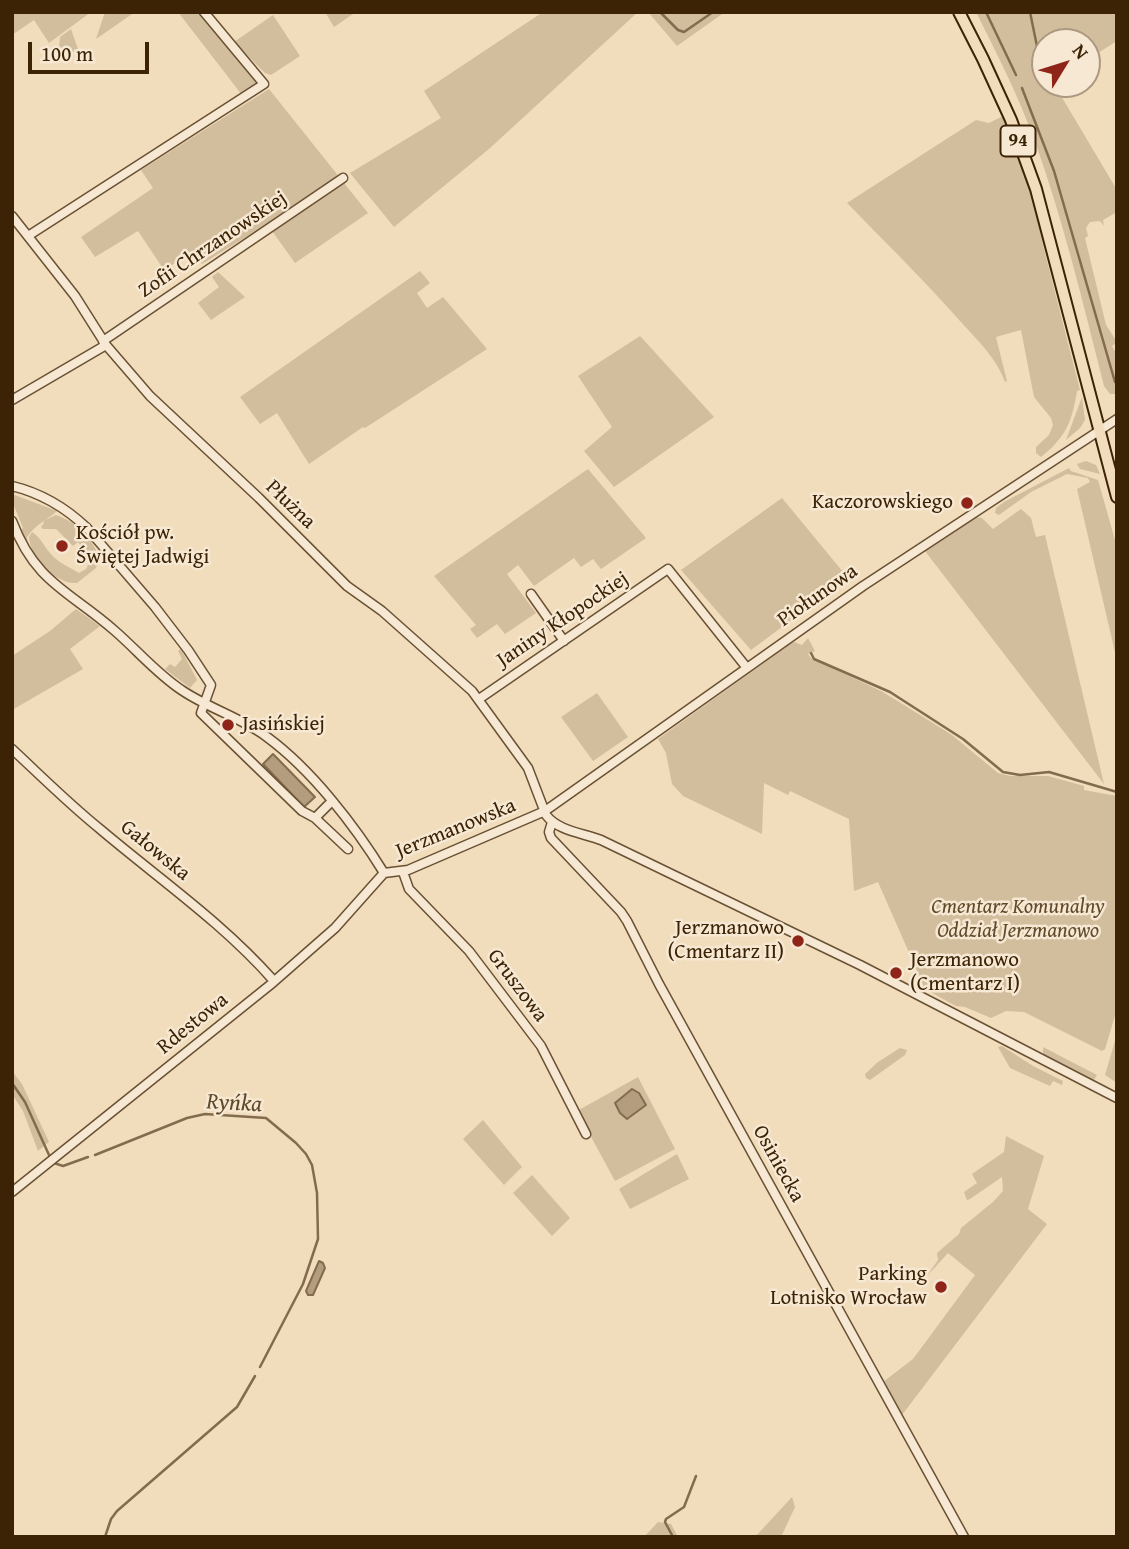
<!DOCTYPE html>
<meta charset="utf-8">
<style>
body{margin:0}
#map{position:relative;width:1129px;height:1549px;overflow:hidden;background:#f1dcbc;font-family:"Gentium Book Plus",serif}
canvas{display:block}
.frame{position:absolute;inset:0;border:14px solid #3c2305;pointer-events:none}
.north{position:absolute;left:1031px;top:28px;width:70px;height:70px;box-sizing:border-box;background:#f6e8d3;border:2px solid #ac9981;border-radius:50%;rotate:52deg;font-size:19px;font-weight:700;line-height:28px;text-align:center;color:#3c2305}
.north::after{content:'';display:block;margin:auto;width:24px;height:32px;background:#8f2418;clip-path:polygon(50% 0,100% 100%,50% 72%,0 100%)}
.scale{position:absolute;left:28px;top:42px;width:121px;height:32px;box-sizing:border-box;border:4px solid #3c2305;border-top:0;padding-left:9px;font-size:21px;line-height:24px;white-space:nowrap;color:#3c2305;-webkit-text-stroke:5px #f6e8d3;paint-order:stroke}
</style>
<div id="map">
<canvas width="1129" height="1549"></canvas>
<div class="frame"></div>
<div class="north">N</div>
<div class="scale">100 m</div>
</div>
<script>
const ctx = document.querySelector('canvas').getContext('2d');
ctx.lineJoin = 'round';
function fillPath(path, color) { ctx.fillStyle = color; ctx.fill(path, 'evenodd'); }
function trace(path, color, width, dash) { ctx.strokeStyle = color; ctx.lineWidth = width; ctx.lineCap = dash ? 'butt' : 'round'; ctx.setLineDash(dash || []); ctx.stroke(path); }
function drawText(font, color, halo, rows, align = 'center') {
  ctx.font = font + ' "Gentium Book Plus",serif'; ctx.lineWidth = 5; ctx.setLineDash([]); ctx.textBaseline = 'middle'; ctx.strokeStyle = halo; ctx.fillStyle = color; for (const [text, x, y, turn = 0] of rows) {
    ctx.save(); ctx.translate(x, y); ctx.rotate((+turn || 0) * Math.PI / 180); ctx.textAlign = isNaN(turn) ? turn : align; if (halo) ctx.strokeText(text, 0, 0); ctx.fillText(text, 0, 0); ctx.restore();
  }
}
const green = new Path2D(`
 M12,12h79l-42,31 -15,-23 -22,15z
 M105,12h30l-39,27z
 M178,12h21l62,71 -19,12z
 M325,12h31l-22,15z
 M543,12h95l-149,137 -95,78 -44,-54 91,-55 -17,-27z
 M648,12h77l-48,34z
 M976,12h141v29l-30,19v-18h-42v42h9l63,106v22l-14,8 1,6 -4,-5 -10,1 -4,6 2,8 -3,2 21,87 11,17 -5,4 5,9v39h-7l-6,-8c-21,-83 -41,-167 -70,-247 -16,-44 -37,-85 -58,-127z
 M273,15l27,41 -29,19 -6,-2 -31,-31z
 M71,29l7,20 -13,8 -6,-8 1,-12z
 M269,89l99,124 -73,50 -28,-39 -65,40 -9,-12 -29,18 -26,-39 -43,26 -14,-20 72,-49 -12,-18z
 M1003,116l29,79 12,54 36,141 -3,1c-5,31 -11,46 -36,66l-5,-4v-6l13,-12 4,-10 -2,-7 -17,-21 -13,-67 -25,7 11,44 -2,1c-9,-25 -28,-42 -45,-61 -36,-41 -75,-79 -113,-118l129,-83 13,3z
 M420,271l10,12 -13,10 10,15 16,-11 44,52 -122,79 -2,-1 -54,37 -32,-51 -17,11 -20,-27z
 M218,272l27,25 -34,23 -13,-17 21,-16 -7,-10z
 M640,336l74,81 -100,70 -30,-36 28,-24 -34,-51z
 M1082,397l3,23 -5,8 -14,12z
 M1086,461l10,4 4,9 -20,-5 -3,-5z
 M1069,468l2,3 27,9 19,67v114l-40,-172 13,-7 -2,-4 -21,-4 -36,18 -32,23 -4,-2 1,-5 8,-6z
 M588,469l58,69 -45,31 -8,-10 -12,8 -7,-9 -40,28 -16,-21 -11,9 29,39 -31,21 -8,-10 -20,14 -7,-9 6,-4 -42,-49z
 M12,494l45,17c-11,10 -20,12 -30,26l1,9 -7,-16 2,-2 -11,-27z
 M782,498l66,80 -97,72 -70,-80z
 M1021,509l10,9 5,19 9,-2 59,249 -179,-233 51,-34 6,1 11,11z
 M56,515c22,8 34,21 44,43l-4,10 -19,15c-21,2 -47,-26 -48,-46l3,-5c10,7 11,13 18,21 7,9 19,14 29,20l7,-4 5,-10 -13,-17 -5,4 -17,-17h-13l-2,-2 3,-4 -1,-2z
 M76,609l24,17 -30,23 13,20 -71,41v-54l38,-25z
 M808,638l7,13 -7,3 3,4 70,33 23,14 48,30 46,38 12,3h38l36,10v4l33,6v213l-12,40 -3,2 -78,-39 -18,-1 -15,7 -26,-11 -9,-1 -31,-17 -47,-107 -24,9 -5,-72 -59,-28 -2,4 -24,-12 -2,51 -79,-38 -11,-12 -6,-31 -8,-14 131,-94 5,-3 8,3z
 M181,649l16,31 -7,8 -25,-19 5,-5 5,3 7,-8 -4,-8z
 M597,693l31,44 -35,24 -32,-44z
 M1117,1034v49l-12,-8z
 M1002,1046l31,20 30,15 -1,4 -9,-4 -3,5 -40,-18 -12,-21z
 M1043,1047l54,28 -3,5 -6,-1 -41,-20 -4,-6z
 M900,1048l7,2 -2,5 -35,25 -4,-2 -1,-4 13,-12z
 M12,1071l10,13 27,58 -11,9 -15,-40 -11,-17z
 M638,1077l37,72 -60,32 -38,-70z
 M483,1120l39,47 -18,18 -41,-46z
 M1006,1136l38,20 -16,53 19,15 -145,191 -19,-33 30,-23 62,-84 -27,-22 -21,23 11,-16 -1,-7 22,-19 2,-6 32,-26 10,-11 -1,-14 -32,22 -3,1 -3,-8 13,-9 -5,-9 32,-22z
 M677,1154l12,25 -59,30 -11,-20z
 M532,1175l38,43 -18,18 -39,-43z
 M792,1497l3,10 -14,30h-26z
 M658,1522l13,2 7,13h-34z`);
const water = new Path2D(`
 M273,754l42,43 -11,10 -41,-43z
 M632,1089l7,4 7,12 -19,14 -7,-6 -5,-10z
 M319,1261l4,2 2,5 -12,27h-5l-2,-4z`);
const stream = new Path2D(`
 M660,12l18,18 6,2 29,-20
 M986,12l30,63
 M1030,12l10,49
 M1022,88l32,83 61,211
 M811,653l3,6 76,33 73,47 40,33 17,3 29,-3 68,20
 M12,1083l13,19 24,53
 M95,1155l92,-37 18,-4 61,4 30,25 10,11 6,11 5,28 1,46 -15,45 -43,83
 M54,1163l9,3 25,-9
 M105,1537l6,-18 6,-8 120,-104 18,-31
 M673,1537l-8,-15 1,-3 18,-12 12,-31`);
const minor = new Path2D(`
 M12,216l63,80 31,49 44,51 109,102 88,88 35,25 90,80 56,77 18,47c12,16 37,18 55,25l259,125 257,133
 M28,236l236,-152 -60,-72
 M103,341l240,-163
 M12,400l94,-55
 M12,486c29,7 54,22 75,42l68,79 33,43 23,35 -10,28 101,98 13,7 33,31
 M12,521c24,63 58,70 103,110 23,20 43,44 68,60 27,18 59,27 84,46 45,33 88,89 117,136
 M531,594l33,47
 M479,699l189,-130 79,99
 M12,749c29,27 57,55 88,80 59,50 123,94 174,152
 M315,818l17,-17
 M552,822l-3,10 2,6 70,74 6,9 32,63 305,553
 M403,872l6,17 60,62 72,95 45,88
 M384,873l24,-3 137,-59 318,-225 254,-167
 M12,1192l258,-207 65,-57 49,-55`);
const major = new Path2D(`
 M959,12l24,47 28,61 25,69 81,308`);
const markers = [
 [967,503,7,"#8f2418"],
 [62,546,7,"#8f2418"],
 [228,725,7,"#8f2418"],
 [798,941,7,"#8f2418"],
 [896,973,7,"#8f2418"],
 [941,1287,7,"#8f2418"]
];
const shields = [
 [1018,141,35]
];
const shieldNames = [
 ["94",1018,141]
];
const streetNames = [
 ["Zofii Chrzanowskiej",213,245,-34],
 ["Płużna",290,505,44],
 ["Piołunowa",818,596,-35],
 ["Janiny Kłopockiej",563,620,-34],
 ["Jerzmanowska",456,829,-22],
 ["Gałowska",155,851,39],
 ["Gruszowa",517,986,53],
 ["Rdestowa",193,1024,-39],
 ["Osiniecka",778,1164,61]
];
const poiNames = [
 ["Kaczorowskiego",953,503],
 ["Kościół pw.",76,534,"left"],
 ["Świętej Jadwigi",76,558,"left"],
 ["Jasińskiej",242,725,"left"],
 ["Jerzmanowo",784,929],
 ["(Cmentarz II)",784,953],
 ["Jerzmanowo",910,961,"left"],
 ["(Cmentarz I)",910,985,"left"],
 ["Parking",927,1275],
 ["Lotnisko Wrocław",927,1299]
];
const parkNames = [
 ["Cmentarz Komunalny",1018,908],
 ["Oddział Jerzmanowo",1018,932]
];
const waterNames = [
 ["Ryńka",234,1104,3]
];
fillPath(green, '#d2bd9d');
fillPath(water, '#b39d7e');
trace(water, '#836c4e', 2);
trace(stream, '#836c4e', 2.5);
trace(minor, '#695133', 11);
trace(major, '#3c2305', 14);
trace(minor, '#f6e8d3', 8);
trace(major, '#f1dcbc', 10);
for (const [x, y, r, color] of markers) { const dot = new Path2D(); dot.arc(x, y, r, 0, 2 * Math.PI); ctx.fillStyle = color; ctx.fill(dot); trace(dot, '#f6e8d3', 2.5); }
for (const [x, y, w] of shields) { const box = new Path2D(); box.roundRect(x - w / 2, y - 15.5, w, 31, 5); ctx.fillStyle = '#f6e8d3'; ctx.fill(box); trace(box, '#3c2305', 2); }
drawText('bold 19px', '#3c2305', null, shieldNames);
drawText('21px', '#3c2305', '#f6e8d3', streetNames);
drawText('21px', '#3c2305', '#f6e8d3', poiNames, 'right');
drawText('italic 21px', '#624a2b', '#f6e8d3', parkNames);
drawText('italic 23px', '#604829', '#f6e8d3', waterNames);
</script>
